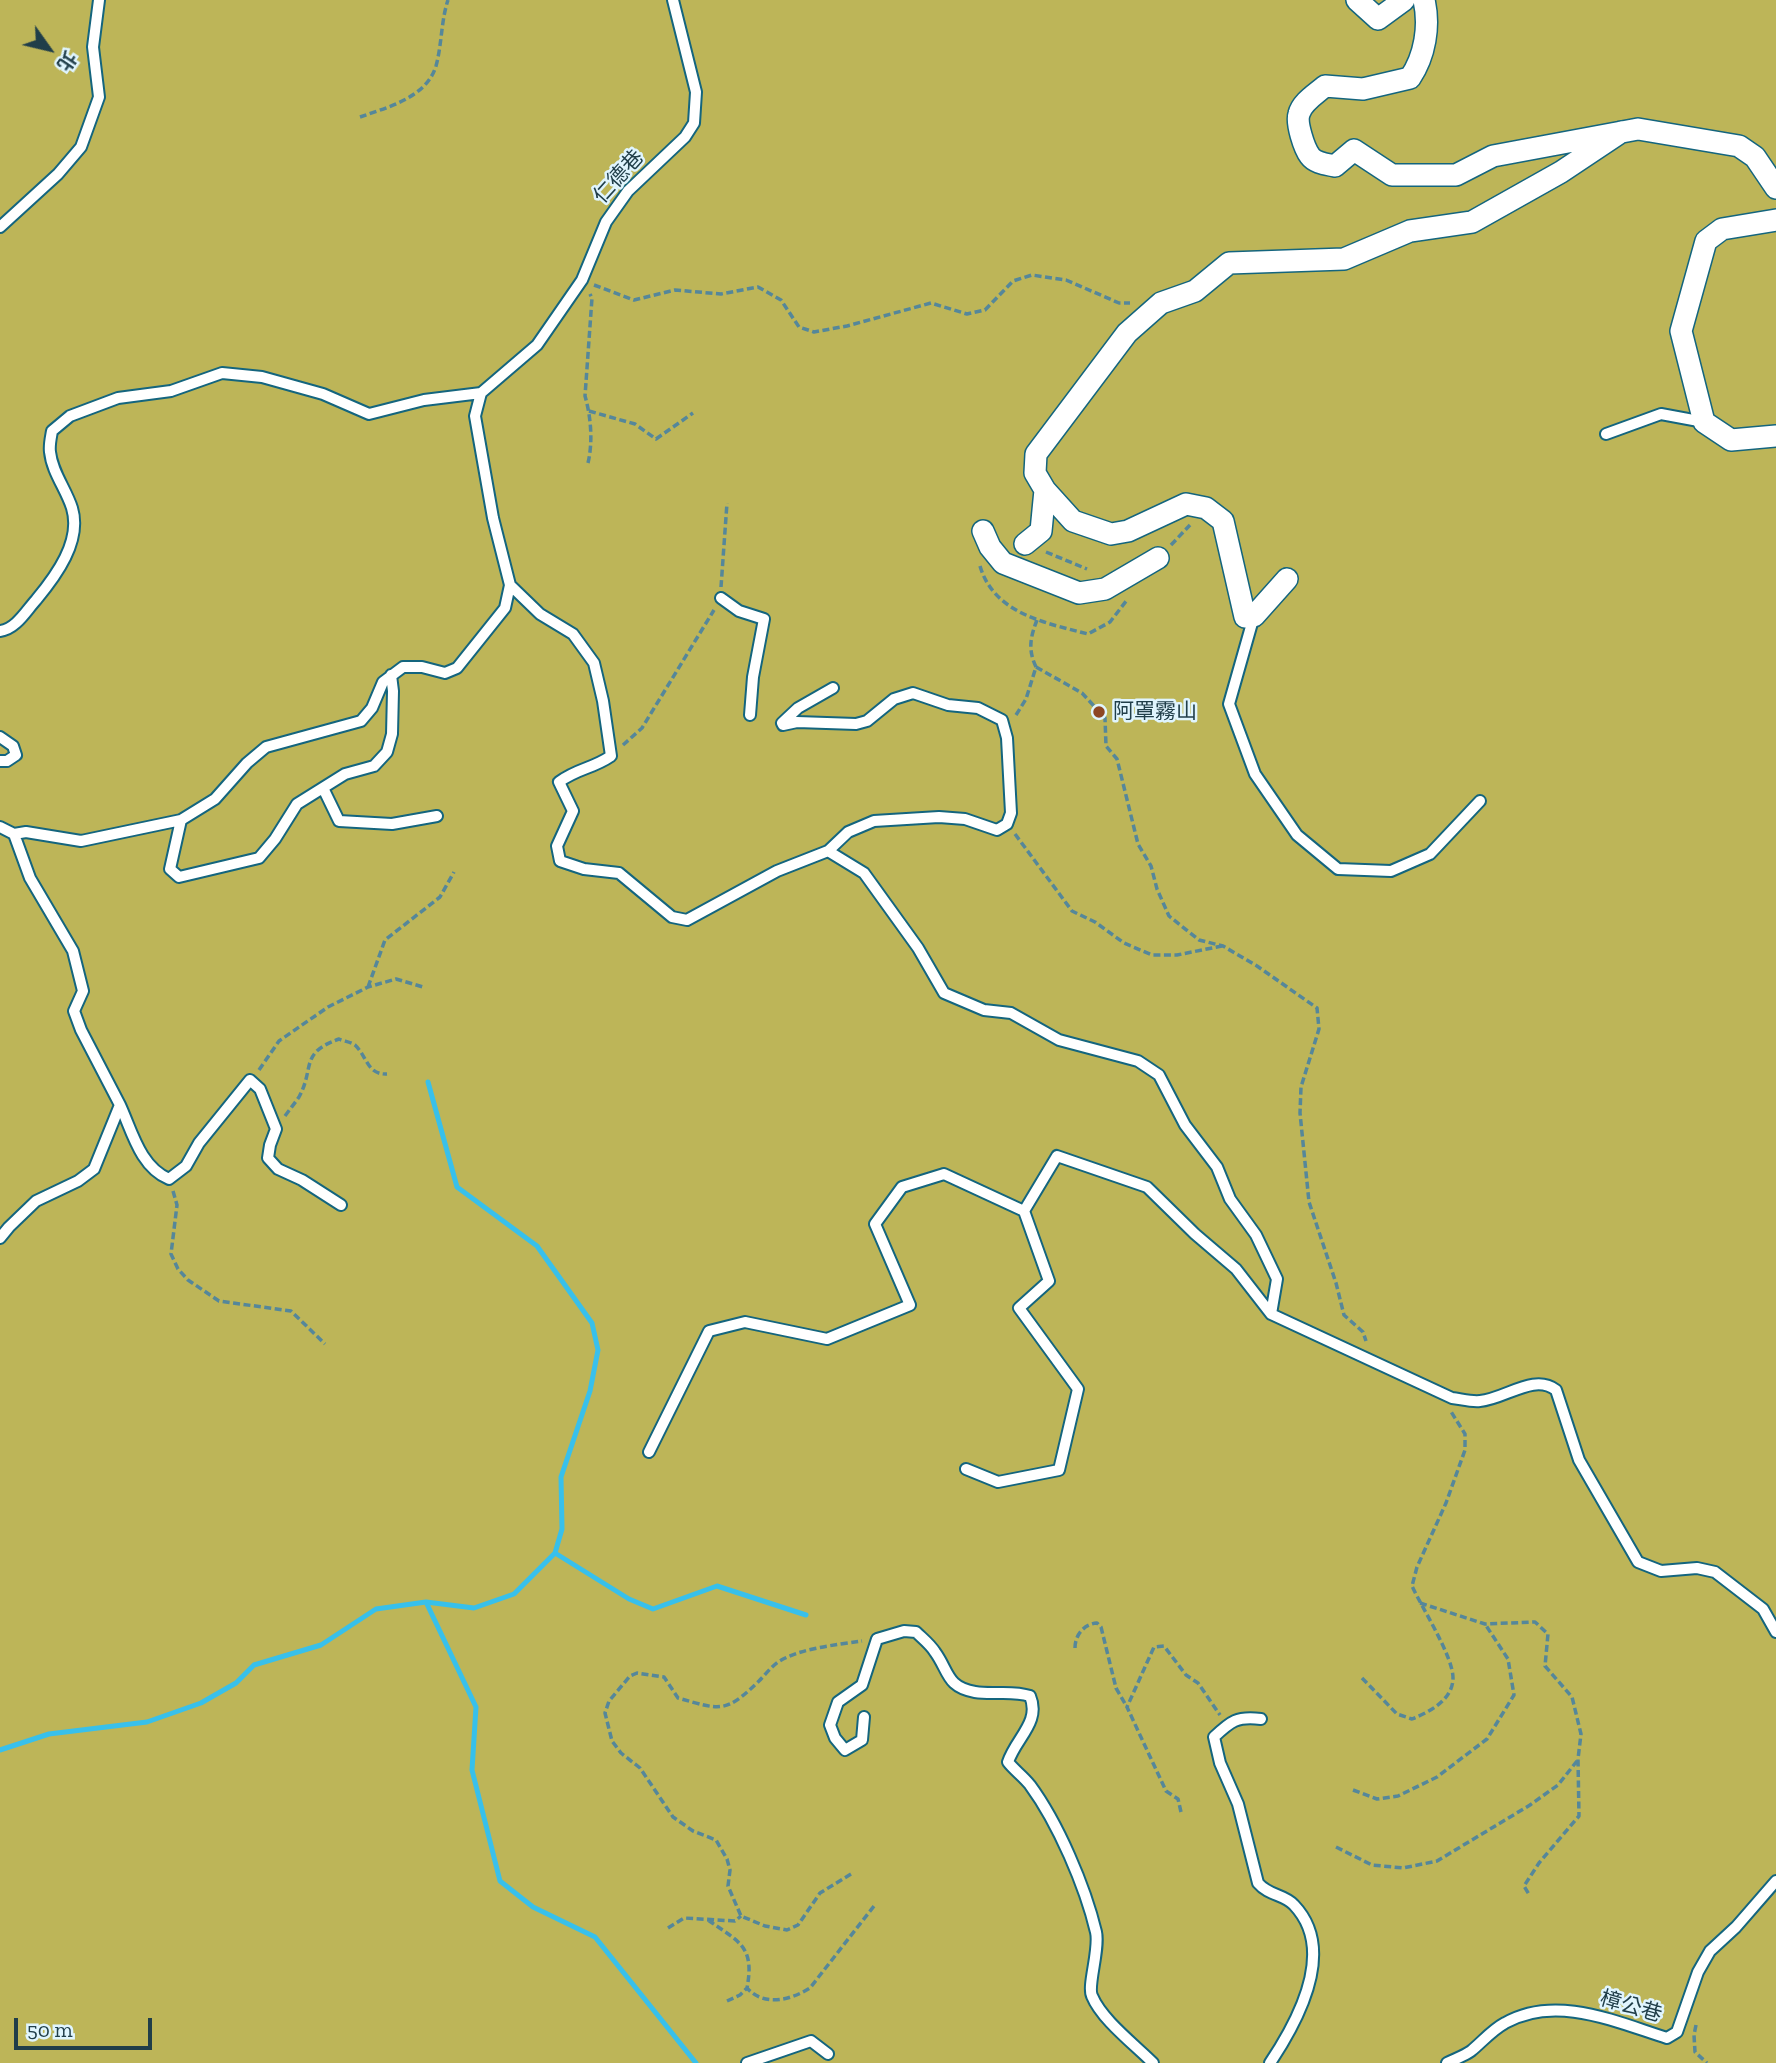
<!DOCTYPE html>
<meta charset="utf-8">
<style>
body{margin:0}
#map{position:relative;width:1776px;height:2063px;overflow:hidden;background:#93ddf9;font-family:"Zilla Slab","Noto Sans TC",serif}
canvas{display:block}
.north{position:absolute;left:14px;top:14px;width:70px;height:70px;-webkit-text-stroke:5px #e0f5fe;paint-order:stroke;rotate:124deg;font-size:19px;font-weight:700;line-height:28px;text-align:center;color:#203e49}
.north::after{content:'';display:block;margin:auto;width:24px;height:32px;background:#203e49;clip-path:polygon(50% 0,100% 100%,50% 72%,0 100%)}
.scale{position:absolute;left:14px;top:2018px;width:138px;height:32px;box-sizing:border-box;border:4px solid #203e49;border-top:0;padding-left:9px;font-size:21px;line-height:24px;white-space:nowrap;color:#203e49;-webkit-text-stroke:5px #e0f5fe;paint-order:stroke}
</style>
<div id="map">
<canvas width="1776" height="2063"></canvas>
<div class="north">北</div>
<div class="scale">50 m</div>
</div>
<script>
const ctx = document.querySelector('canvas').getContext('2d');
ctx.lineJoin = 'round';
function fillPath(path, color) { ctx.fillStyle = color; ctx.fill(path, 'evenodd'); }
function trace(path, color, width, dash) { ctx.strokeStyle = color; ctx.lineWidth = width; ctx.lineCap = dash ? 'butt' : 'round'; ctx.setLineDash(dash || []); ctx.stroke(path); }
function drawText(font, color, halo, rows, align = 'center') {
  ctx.font = font + ' "Zilla Slab","Noto Sans TC",serif'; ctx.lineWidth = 5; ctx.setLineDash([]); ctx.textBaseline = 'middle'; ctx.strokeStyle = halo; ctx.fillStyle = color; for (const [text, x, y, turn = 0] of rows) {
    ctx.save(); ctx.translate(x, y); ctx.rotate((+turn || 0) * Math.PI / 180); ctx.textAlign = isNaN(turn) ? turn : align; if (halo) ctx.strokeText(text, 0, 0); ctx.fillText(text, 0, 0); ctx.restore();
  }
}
const green = new Path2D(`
 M0,0h1776v2063h-1776z`);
const stream = new Path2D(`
 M555,1553l74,46 24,10 64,-23 89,29
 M426,1602l50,105 -4,63 28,111 33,26 62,30 101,126
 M0,1750l49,-16 98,-12 54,-19 35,-20 18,-18 67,-20 55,-36 50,-7 48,6 40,-14 41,-41 7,-24 -1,-52 29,-86 8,-41 -6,-27 -55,-77 -80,-59 -29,-105`);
const path = new Path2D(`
 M360,117c28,-10 66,-19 76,-51 6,-22 5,-45 12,-66
 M594,285l40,15 41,-10 46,4 37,-7 23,13 18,27 15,5 33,-6 84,-23 36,11 18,-4 28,-29 19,-6 34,5 53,23h11
 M589,411l46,13 21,15 37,-26
 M588,463c5,-21 3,-46 -3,-67l7,-98 -2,-4
 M1171,545l19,-20
 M1046,552l41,17
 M980,566c14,48 66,57 108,68l22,-12 17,-22
 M721,587l6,-84
 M1036,667c-8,-17 -6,-29 1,-47
 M1016,715l10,-16 10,-32 46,26 23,25 1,28 11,13 21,85 13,22 6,23 12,27 30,24 24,6 34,20 60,42 2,21 -18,58 -1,26 9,89 27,81 8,32 19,17 3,9
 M623,745l19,-17 72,-118
 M1015,834l57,77 23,11 29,21 28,12h25l45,-9
 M368,987l17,-47 55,-43 14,-25
 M259,1070l20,-29 49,-34 40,-20 28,-8 27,8
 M285,1116c5,-7 10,-13 14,-19 16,-29 0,-44 40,-58 4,2 12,3 16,6 12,11 12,30 32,29
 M173,1191l4,14 -6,49 7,15 10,11 31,21 72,10 34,33
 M1420,1603l65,21 50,-2 13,12 -3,32 27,31 9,37 -3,25 1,57 -40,47 -15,23 6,10
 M1075,1648c0,-13 9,-24 22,-25l4,4 15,61 11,19
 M1362,1678l35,36 15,5c17,-7 41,-19 41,-41 0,-22 -31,-70 -41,-92l5,-19 29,-64 19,-53v-16l-15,-24
 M1353,1790l24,9 21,-3 39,-19 50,-38 27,-44 -6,-36 -23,-35
 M1181,1812l-3,-13 -12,-8 -39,-84 27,-60 10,-1 22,29 12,8 22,32
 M1336,1847l36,18 31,3 34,-7 93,-56 28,-20 19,-24
 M851,1874l-31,19 -22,32 -11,5 -22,-4 -24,-10 -13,-30 2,-16 -3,-11 -11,-19 -23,-9 -20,-14 -33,-49 -19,-15 -9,-12 -7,-28 4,-12 21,-25 7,-3 27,4 14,21c43,12 47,16 81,-17 6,-6 12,-14 19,-19 22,-14 58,-17 84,-21
 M708,1920c31,22 47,26 39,68 17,19 44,12 63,0l64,-82
 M668,1928l16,-10 51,3 6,-5
 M727,2001l13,-6 7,-7
 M1696,2025l-2,10 1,17 12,11`);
const lane = new Path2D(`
 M0,227l58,-53 23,-27 18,-50 -6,-50 6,-47
 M481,393l-6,23 18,102 17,67 30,29 33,20 21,29 9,38 8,55c-19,13 -33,12 -52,26l14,29 -16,35 3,15 24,8 35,4 53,44 15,3 90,-49 51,-20 36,22 54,75 26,45 40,17 27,3 48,27 79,21 21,14 26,50 32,42 13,32 26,36 21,44 -6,35
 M481,393l56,-48 45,-65 24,-58 22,-31 57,-54 9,-14 2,-31 -23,-92
 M1606,434l55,-20 43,8
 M721,598l18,13 25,8 -11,58 -3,38
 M1254,616l-25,88 26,70 42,61 41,34 53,2 39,-17 50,-53
 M0,631c16,-2 26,-20 36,-31 20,-24 46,-59 36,-92 -6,-19 -20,-36 -22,-56 -1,-7 1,-15 2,-21l18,-15 48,-18 53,-7 51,-18 40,4 61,17 46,20 55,-14 57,-7
 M0,737l13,9 3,9 -9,6h-7
 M323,788l16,33 53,3 45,-8
 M181,820l-11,49 9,8 80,-19 16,-19 22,-35 48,-30 29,-8 13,-14 5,-18 1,-43 -2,-16
 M0,827l14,7 12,-2 55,9 100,-21 34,-21 32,-36 19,-16 95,-26 11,-13 11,-26 20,-15h19l23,6 12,-5 48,-60 5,-23
 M828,851l20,-19 26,-11 65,-4 26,2 32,11 10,-6 4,-11 -4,-75 -5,-18 -24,-12 -30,-3 -35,-12 -19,6 -27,22 -11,3 -59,-2 -14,3 -1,-2 16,-15 35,-20
 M120,1105c12,26 20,62 49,74l17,-13 13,-23 51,-63 10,9 16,40 -6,16 -2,13 10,11 24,11 39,25
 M0,1238l9,-11 27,-26 42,-20 16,-12 26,-64 -39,-75 -7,-19 9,-20 -10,-40 -43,-73 -16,-44
 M649,1452l60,-121 36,-9 82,17 83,-34 -35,-81 27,-37 42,-13 80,37
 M966,1469l32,13 61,-12 19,-81 -59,-81 30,-27 -25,-70 33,-55 90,31 48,47 41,35 35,45 181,84c9,1 19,4 28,3 25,-2 54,-28 76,-11l23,70 59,102 23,9 36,-3 18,4 48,37 13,23
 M864,1717l-2,23 -17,10 -10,-12 -5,-13 8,-23 24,-17 15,-46 27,-8 12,1c6,6 14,12 19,20 14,19 11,35 40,40 19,3 37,-2 55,4 11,26 -14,42 -22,66 6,8 15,14 22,23 28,38 55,101 66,147 4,17 -9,54 -4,64 10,24 42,48 61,67
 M1261,1719c-24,-3 -30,2 -47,18l6,26 18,41 20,79c11,13 26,11 36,22 43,45 4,116 -24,158
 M747,2063l64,-22 17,13
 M1447,2063c8,-4 17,-7 24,-12 11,-9 21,-21 34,-28 51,-29 111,-1 162,15l10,-6 21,-60 12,-21 26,-24 40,-46`);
const street = new Path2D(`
 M1357,0l21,19 26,-19
 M1424,0c6,26 1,56 -14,78l-47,11 -38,-3c-9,8 -23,16 -26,28 -3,9 5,34 11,42 5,7 16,8 25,10l19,-16 38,25h64l37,-19 145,-27 101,17 16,11 21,31
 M1776,220l-54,9 -16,12 -25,90 23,91 27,18 45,-4
 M983,531l7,16 13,16 76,30 26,-4 53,-31
 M1025,544l16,-13 4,-41
 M1287,579l-33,37 -9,1 -22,-96 -17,-13 -20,-4 -58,27 -17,3 -38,-13 -28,-31 -10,-17 1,-19 91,-121 34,-30 34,-12 34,-28 115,-4 66,-28 62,-9 89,-50 60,-40`);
const markers = [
 [1099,712,7,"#8d4624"]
];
const streetNames = [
 ["仁德巷",619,177,-48],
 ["樟公巷",1631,2007,16]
];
const poiNames = [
 ["阿罩霧山",1113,712]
];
fillPath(green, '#bdb558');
trace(stream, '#38c0eb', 5);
trace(lane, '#14657e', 14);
trace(street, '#14657e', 24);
trace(path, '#55879a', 3.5, [7, 3.5]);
trace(lane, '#fff', 10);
trace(street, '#fff', 21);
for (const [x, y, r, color] of markers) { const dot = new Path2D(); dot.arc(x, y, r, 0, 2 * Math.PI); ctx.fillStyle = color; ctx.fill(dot); trace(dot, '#e0f5fe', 2.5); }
drawText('21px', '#203e49', '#e0f5fe', streetNames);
drawText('21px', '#203e49', '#e0f5fe', poiNames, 'left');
</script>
